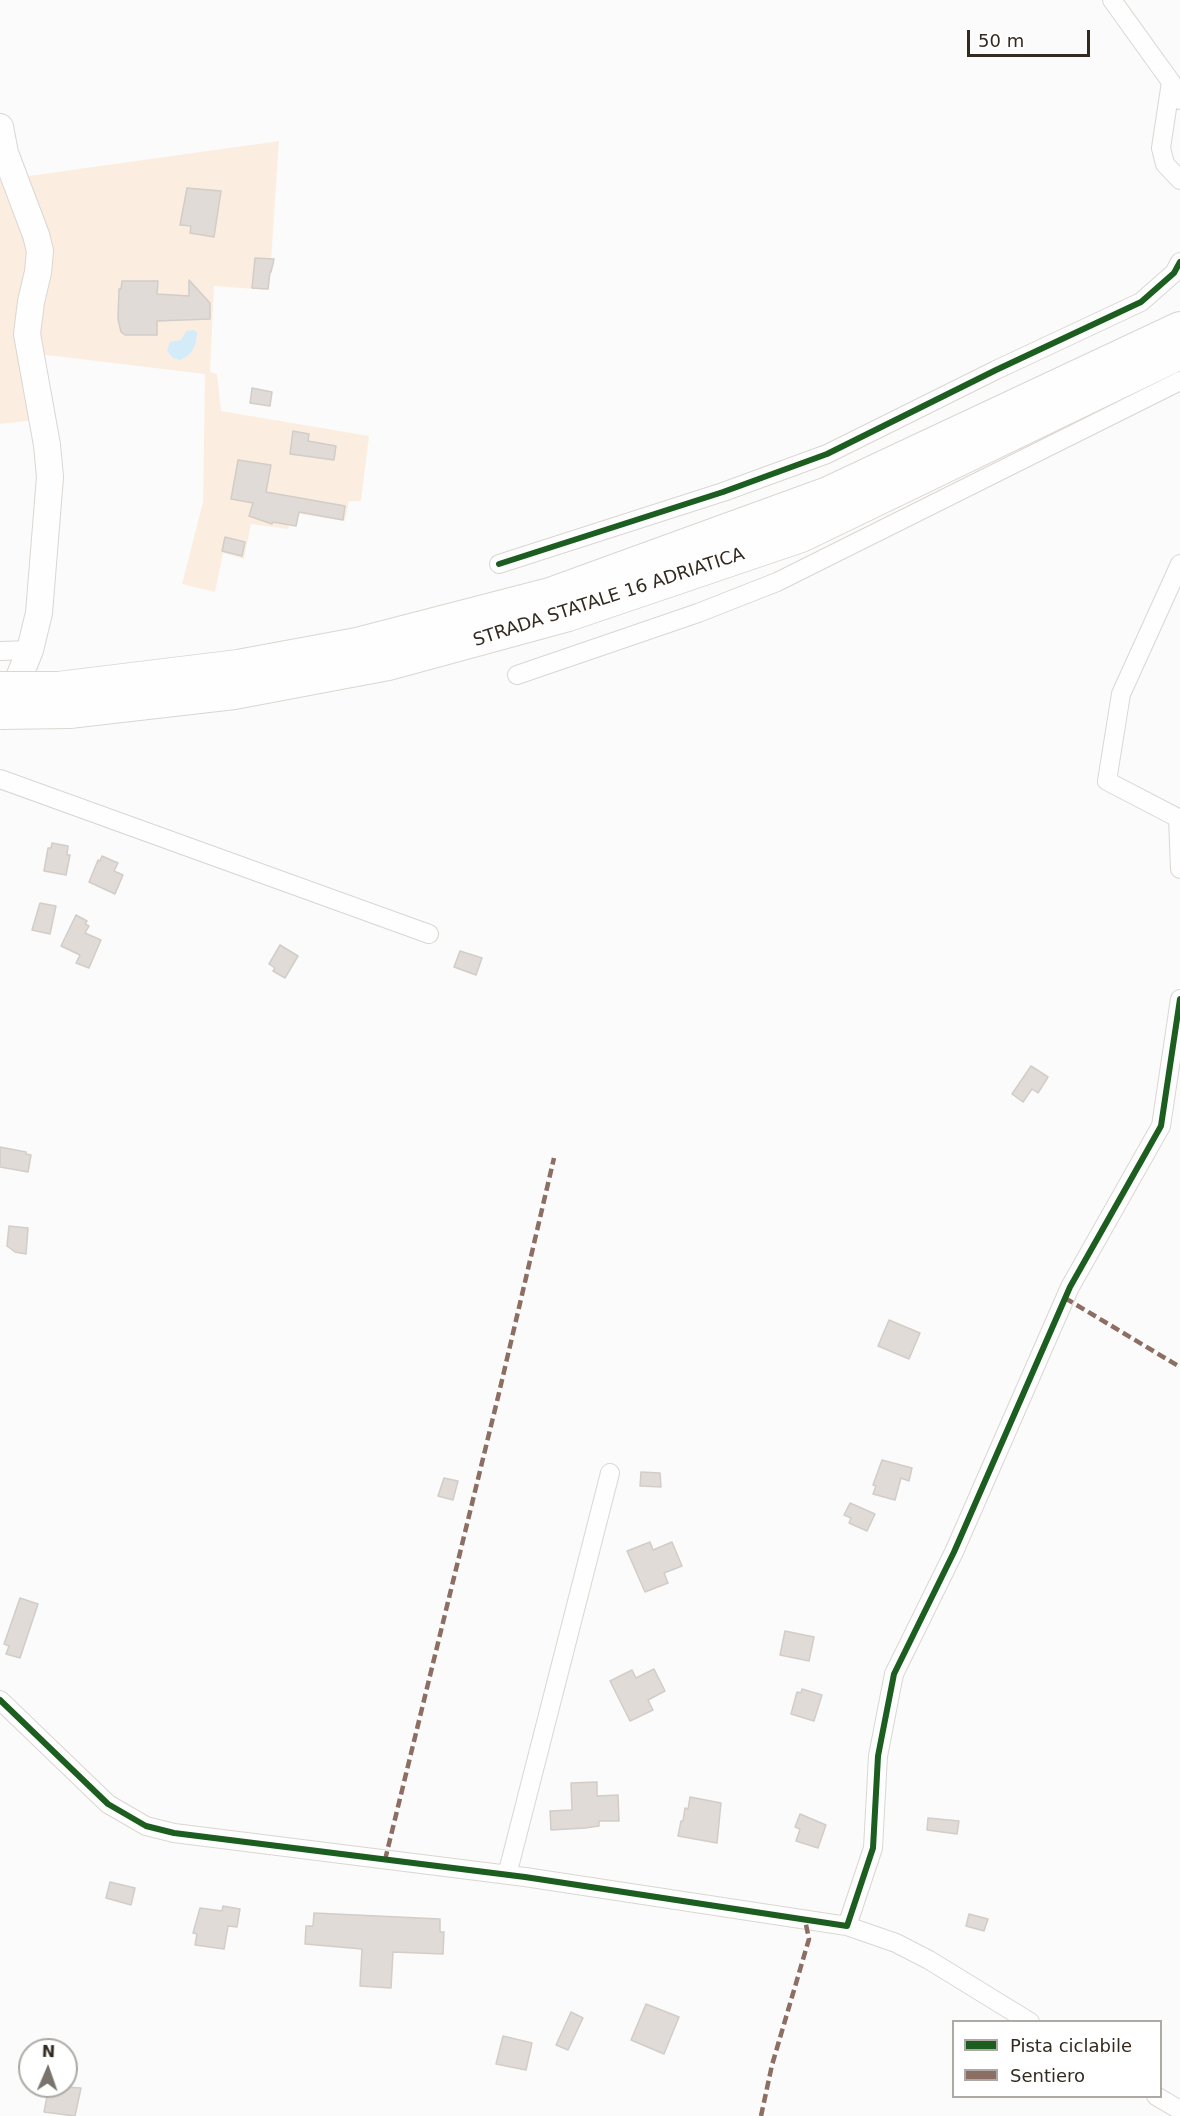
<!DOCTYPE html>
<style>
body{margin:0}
#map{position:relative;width:1180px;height:2116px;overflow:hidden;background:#fbfbfb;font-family:"DejaVu Sans",sans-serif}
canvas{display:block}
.legend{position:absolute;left:952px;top:2020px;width:210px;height:78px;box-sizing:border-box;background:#fff;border:2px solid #adaaa6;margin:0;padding:8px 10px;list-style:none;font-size:18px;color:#332a20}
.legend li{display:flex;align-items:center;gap:12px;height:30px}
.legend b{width:30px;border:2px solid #adaaa6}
.north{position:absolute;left:18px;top:2038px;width:60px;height:60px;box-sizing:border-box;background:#fff;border:2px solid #adaaa6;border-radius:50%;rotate:2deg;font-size:16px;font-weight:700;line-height:24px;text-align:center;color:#332a20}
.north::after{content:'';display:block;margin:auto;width:21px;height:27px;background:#79736d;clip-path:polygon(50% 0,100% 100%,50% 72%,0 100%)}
.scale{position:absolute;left:967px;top:30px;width:123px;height:27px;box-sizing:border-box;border:3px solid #332a20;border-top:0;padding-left:8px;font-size:18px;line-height:21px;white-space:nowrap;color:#332a20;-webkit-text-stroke:4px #fff;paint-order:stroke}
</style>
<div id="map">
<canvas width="1180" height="2116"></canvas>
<ul class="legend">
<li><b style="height:8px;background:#1b5e20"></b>Pista ciclabile</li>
<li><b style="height:8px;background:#8d6e63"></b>Sentiero</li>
</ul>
<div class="north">N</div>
<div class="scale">50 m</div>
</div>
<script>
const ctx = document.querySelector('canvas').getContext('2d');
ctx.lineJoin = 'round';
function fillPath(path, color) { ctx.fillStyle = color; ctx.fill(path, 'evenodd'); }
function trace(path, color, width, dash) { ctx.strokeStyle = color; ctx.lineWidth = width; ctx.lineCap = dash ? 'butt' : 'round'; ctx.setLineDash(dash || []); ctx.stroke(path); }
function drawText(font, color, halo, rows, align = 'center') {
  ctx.font = font + ' "DejaVu Sans",sans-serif'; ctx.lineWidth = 4.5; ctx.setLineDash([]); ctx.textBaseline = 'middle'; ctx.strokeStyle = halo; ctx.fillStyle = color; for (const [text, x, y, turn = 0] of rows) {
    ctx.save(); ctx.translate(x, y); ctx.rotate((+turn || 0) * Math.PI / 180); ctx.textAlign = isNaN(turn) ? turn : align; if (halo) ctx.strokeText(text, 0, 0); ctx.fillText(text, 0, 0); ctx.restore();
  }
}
const green = new Path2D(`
 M279,141l-10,149 -55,-4 -4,86 7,2 4,37 148,25 -8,65h-12l-4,20 -51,-8 -6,16 -37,-5 -7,35 -21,-6 -8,39 -33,-8 21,-82 2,-128 -175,-21 12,66 -42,5v-244z`);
const water = new Path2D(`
 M194,330l3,2c0,14 -5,23 -17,28l-7,-2 -6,-7 3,-9 11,-2 5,-9z`);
const building = new Path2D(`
 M187,188l34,3 -7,46 -24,-4 1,-7 -11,-1z
 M255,258l19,1 -3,13h-1l-2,17 -16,-1z
 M189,280l21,23v16l-53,2v14h-32l-4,-3 -3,-13 1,-30h2l1,-8h36l-1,13 32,2z
 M252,388l20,4 -2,14 -20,-3z
 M293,431l16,3 -1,7 28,5 -2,14 -44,-6z
 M238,460l33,5 -5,27 79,14 -2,14 -44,-8 -3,14 -23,-4 -1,2 -23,-8 4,-13 -22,-4z
 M225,537l20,5 -3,14 -20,-5z
 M52,843l16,3 -1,9h3l-4,20 -22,-4 4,-23h3z
 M102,856l16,7 -4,8 9,4 -8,19 -26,-12 9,-22 2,1z
 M40,903l16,3 -6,28 -18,-4z
 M76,915l11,6 -2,3 4,2 -4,7 16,7 -12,28 -13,-5 4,-8 -19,-9z
 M280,945l18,11 -13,22 -12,-7 2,-3 -6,-4z
 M460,951l22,7 -6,17 -22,-8z
 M1031,1066l17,11 -10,16 -6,-4 -9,13 -11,-8z
 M0,1147l26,5v2l5,1 -3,17 -28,-5z
 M9,1226l19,2 -2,26 -11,-2 -8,-6z
 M889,1320l31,13 -11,26 -31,-13z
 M882,1460l30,8 -3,13 -8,-3 -6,22 -22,-6 3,-8 -3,-1z
 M641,1472l19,1 1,14 -21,-1z
 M444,1478l14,3 -5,19 -15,-4z
 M850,1503l25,11 -8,17 -18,-8 2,-5 -7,-3z
 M650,1542l3,8 19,-8 10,24 -18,7 4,10 -23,9 -18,-41z
 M20,1598l18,6 -18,54 -14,-4 3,-8 -5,-2z
 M785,1631l29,6 -5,24 -29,-6z
 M654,1669l11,22 -17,9 5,10 -23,11 -20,-40 22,-11 4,8z
 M802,1689l20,6 -8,26 -23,-7 6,-22 4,1z
 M597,1782v14l21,-1 1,26h-20v5l-14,2 -34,2 -1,-19 22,-1 -1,-27z
 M690,1797l31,6 -4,40 -39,-7 3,-15h2l2,-13 3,1z
 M800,1814l26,11 -8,23 -22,-7 4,-12 -5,-2z
 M928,1818l31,3 -2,13 -30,-4z
 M110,1882l25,6 -4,17 -25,-7z
 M223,1906l17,3 -3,18 -9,-1 -4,23 -29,-4 2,-11 -4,-1 7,-25 22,3z
 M314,1913l126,6v13h4l-1,22 -50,-2 -2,36 -31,-2 2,-37 -57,-5 1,-18h7z
 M969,1914l19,5 -4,12 -18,-5z
 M646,2004l33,13 -15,37 -33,-14z
 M571,2012l12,6 -15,32 -12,-5z
 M503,2036l29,7 -6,27 -30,-6z
 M49,2086l32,2 -6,28 -31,-4z`);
const street = new Path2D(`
 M1112,0l59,82 9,18
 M1171,82l-10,66 4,16 15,16
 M499,564l224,-72 104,-38 169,-84 145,-68 33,-29 6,-11
 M1180,564l-59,130 -14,87 71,37 2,51
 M0,651l30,-1
 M517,675l181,-62 79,-31 403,-201
 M0,779l429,155
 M0,1700l108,104 38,22 28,7 351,44 322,49 26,-78 5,-92 16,-82 60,-122 116,-265 91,-161 19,-127
 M507,1875l103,-402
 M847,1926l49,17 33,17 101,62
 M1156,2096l24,14`);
const secondary = new Path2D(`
 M0,127l5,26 31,82 4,16 -2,21 -7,30 -4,32 20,111 3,32 -11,136 -9,37 -22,55`);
const highway = new Path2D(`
 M58,688l180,-22 119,-22 193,-50 278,-101 352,-165
 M69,712l165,-19 154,-29 180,-49 233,-79 379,-183`);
const highwayBridge = new Path2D(`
 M0,688h58
 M0,713l69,-1`);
const quiet = new Path2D(`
 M1065,1298l115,69
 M385,1860l114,-467 55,-235
 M761,2116l11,-51 37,-126 -4,-19`);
const cycleway = new Path2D(`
 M499,564l224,-72 104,-38 169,-84 145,-68 33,-29 6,-11
 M0,1700l108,104 38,22 28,7 351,44 322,49 26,-78 5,-92 16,-82 60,-122 116,-265 91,-161 19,-127`);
const streetNames = [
 ["STRADA STATALE 16 ADRIATICA",609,598,-18]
];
fillPath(green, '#fbeee0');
fillPath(water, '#d4ecfa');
fillPath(building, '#e0dbd6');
trace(building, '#d2cdc8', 1.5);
trace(street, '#dbd6d1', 20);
trace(secondary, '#dbd6d1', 28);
trace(highway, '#dbd6d1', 34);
trace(street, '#fefefe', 18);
trace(secondary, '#fefefe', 26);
trace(highway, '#fefefe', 32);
trace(highwayBridge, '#dbd6d1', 34, []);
trace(highwayBridge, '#fefefe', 32);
trace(quiet, '#8d6e63', 4.5, [9, 4.5]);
trace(cycleway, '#1b5e20', 6);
drawText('18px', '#332a20', '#fff', streetNames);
</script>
